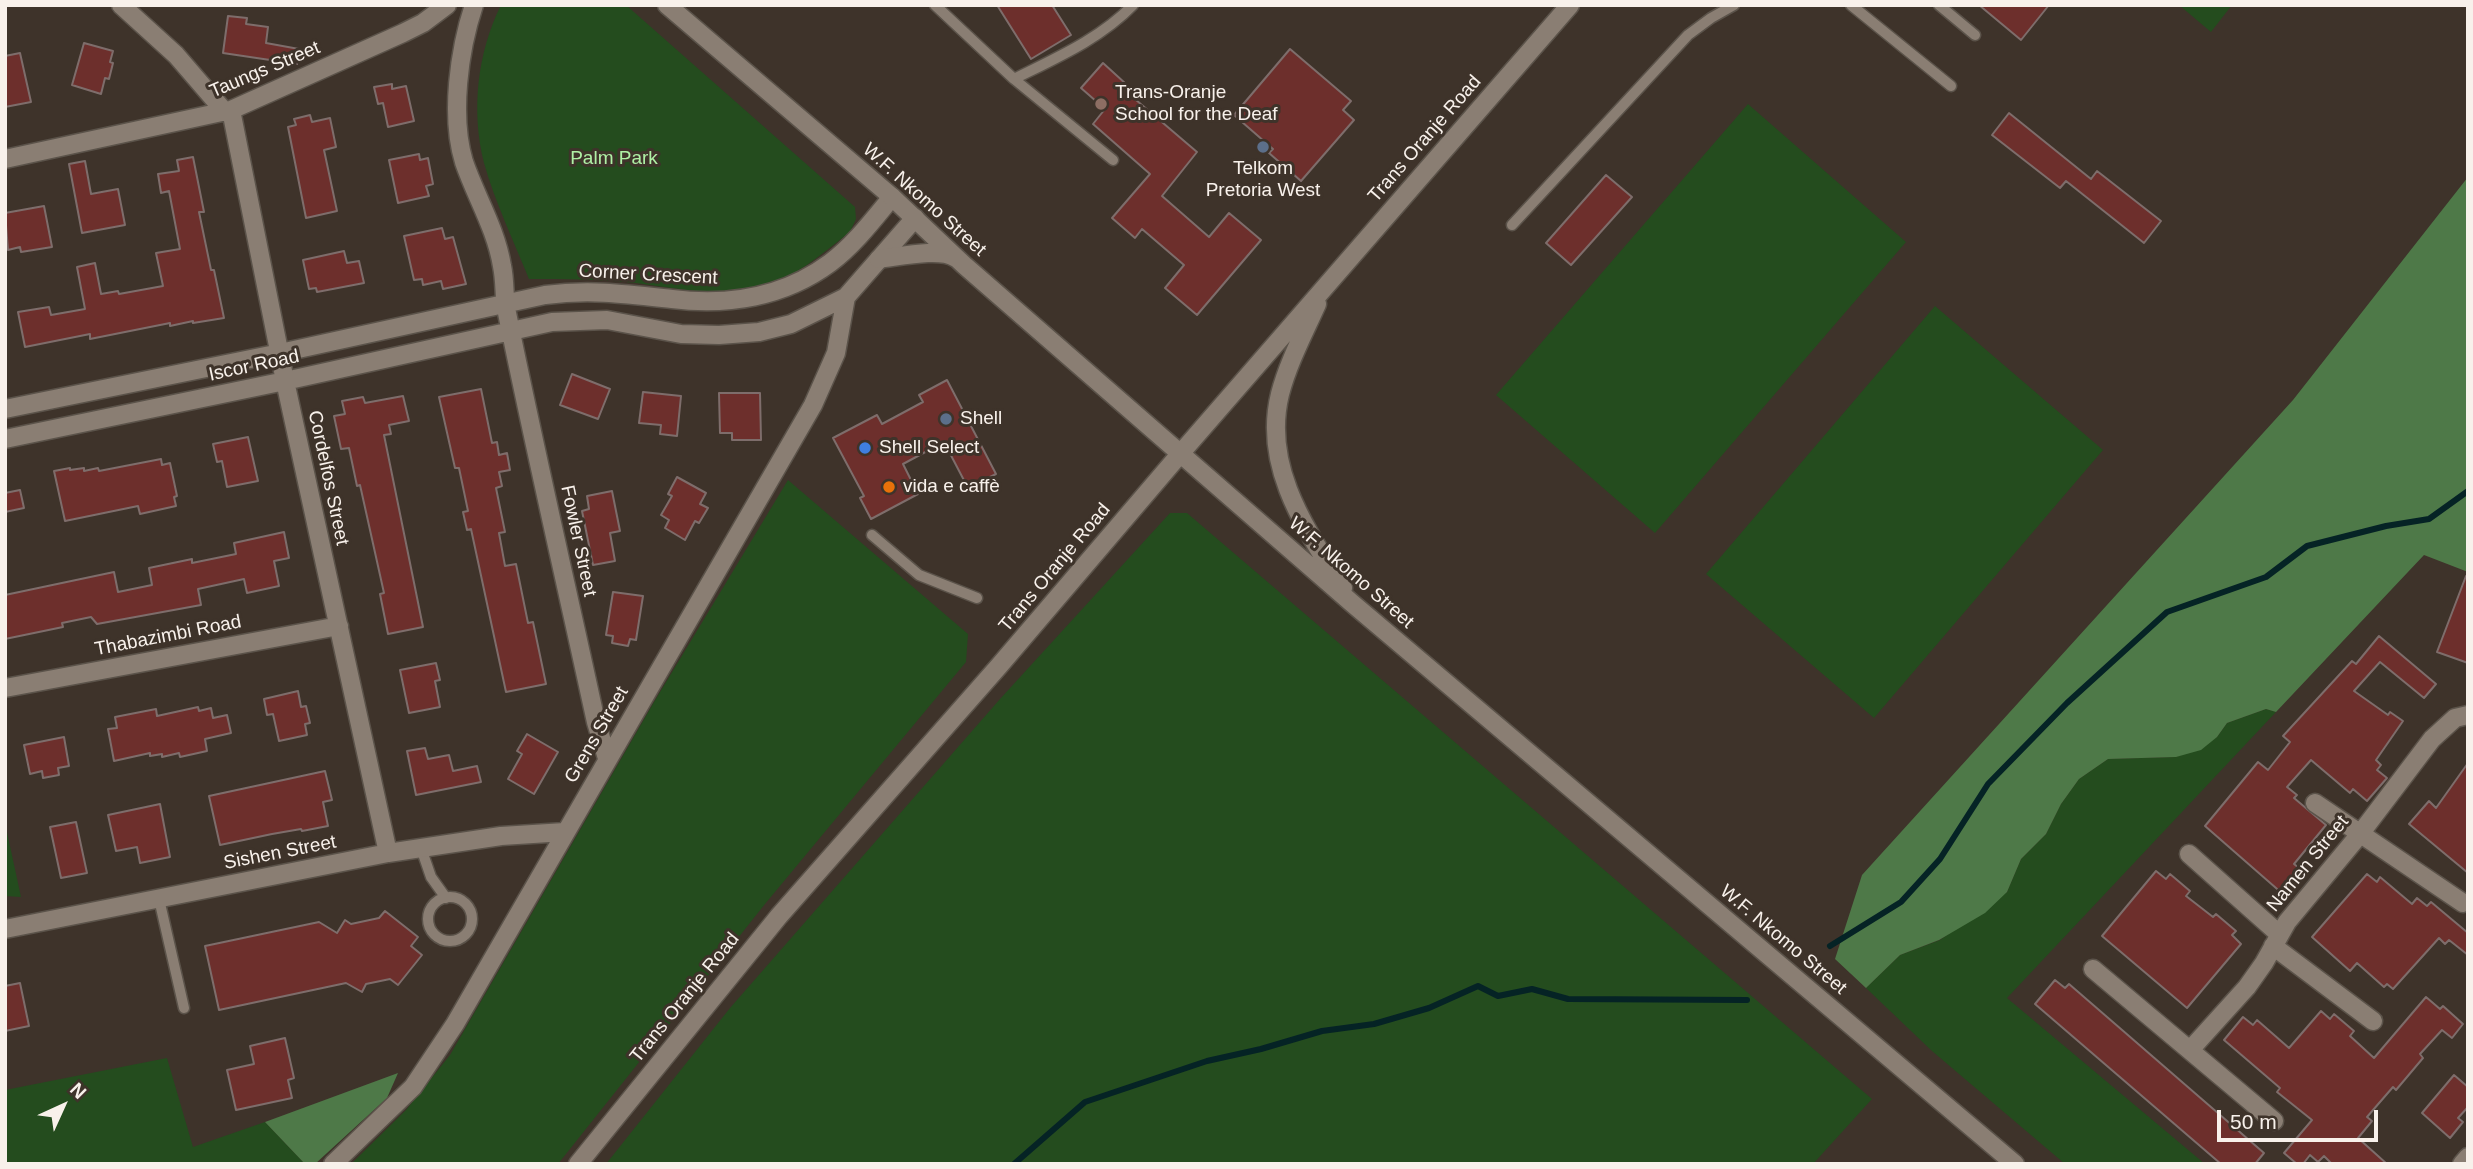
<!DOCTYPE html>
<meta charset="utf-8">
<style>
body{margin:0}
#map{position:relative;width:2473px;height:1169px;overflow:hidden;background:#3e332a;font-family:Helvetica,sans-serif}
canvas{display:block}
.frame{position:absolute;inset:0;border:7px solid #f8f1eb;pointer-events:none}
.north{position:absolute;left:28px;top:1071px;width:70px;height:70px;-webkit-text-stroke:5px #3e332a;paint-order:stroke;rotate:45deg;font-size:19px;font-weight:700;line-height:28px;text-align:center;color:#f8f1eb}
.north::after{content:'';display:block;margin:auto;width:24px;height:32px;background:#f8f1eb;clip-path:polygon(50% 0,100% 100%,50% 72%,0 100%)}
.scale{position:absolute;left:2217px;top:1110px;width:161px;height:32px;box-sizing:border-box;border:4px solid #f8f1eb;border-top:0;padding-left:9px;font-size:21px;line-height:24px;white-space:nowrap;color:#f8f1eb;-webkit-text-stroke:5px #3e332a;paint-order:stroke}
</style>
<div id="map">
<canvas width="2473" height="1169"></canvas>
<div class="frame"></div>
<div class="north">N</div>
<div class="scale">50 m</div>
</div>
<script>
const ctx = document.querySelector('canvas').getContext('2d');
ctx.lineJoin = 'round';
function fillPath(path, color) { ctx.fillStyle = color; ctx.fill(path, 'evenodd'); }
function trace(path, color, width, dash) { ctx.strokeStyle = color; ctx.lineWidth = width; ctx.lineCap = dash ? 'butt' : 'round'; ctx.setLineDash(dash || []); ctx.stroke(path); }
function drawText(font, color, halo, rows, align = 'center') {
  ctx.font = font + ' Helvetica,sans-serif'; ctx.lineWidth = 6; ctx.setLineDash([]); ctx.textBaseline = 'middle'; ctx.strokeStyle = halo; ctx.fillStyle = color; for (const [text, x, y, turn = 0] of rows) {
    ctx.save(); ctx.translate(x, y); ctx.rotate((+turn || 0) * Math.PI / 180); ctx.textAlign = isNaN(turn) ? turn : align; if (halo) ctx.strokeText(text, 0, 0); ctx.fillText(text, 0, 0); ctx.restore();
  }
}
const green = new Path2D(`
 M501,5h125l229,202 1,12 -6,13c-22,17 -46,38 -71,49 -45,20 -96,8 -143,2 -36,-4 -72,-4 -107,-4 -15,-37 -34,-77 -45,-116 -13,-52 -7,-110 17,-158z
 M2179,5h53l-21,27z
 M1748,104l158,138 -251,291 -159,-138z
 M1935,306l168,144 -229,268 -168,-144z
 M788,480l180,154 -2,28 -201,242 -207,260h-207l55,-54 44,-55 204,-353z
 M1170,513h17l685,586 -59,65h-1207l124,-156 270,-309z
 M2266,709l10,3 -269,286 198,166h-140l-133,-113 -66,-63 34,-33 40,-15 67,-48 14,-33 25,-25 15,-30 18,-25 29,-20 68,-2 41,-20 10,-14z
 M5,823l16,74 -16,-1z
 M167,1058l26,89 72,-25 40,42h-300v-74z`);
const forest = new Path2D(`
 M2468,177v395l-44,-17 -148,157 -10,-3 -39,14 -10,14 -16,13 -25,7 -68,2 -29,20 -18,25 -15,30 -25,25 -14,33 -22,21 -46,27 -39,15 -34,33 -31,-29 27,-84 431,-475z
 M398,1073l-11,25 -72,66h-10l-40,-42z`);
const stream = new Path2D(`
 M1830,946l71,-44 39,-43 48,-75 79,-81 100,-91 99,-35 41,-31 79,-20 43,-7 39,-28
 M1014,1164l71,-62 122,-41 54,-12 61,-18 52,-7 55,-16 49,-22 20,10 34,-7 36,10 179,1`);
const building = new Path2D(`
 M997,5h55l19,30 -40,24z
 M1979,5h70l-28,35z
 M228,16l19,2 -1,6 22,3 -2,16 33,6 -2,15 -74,-11z
 M84,43l29,8 -3,11 3,1 -4,16 -4,-1 -4,16 -29,-9z
 M1290,49l61,52 -8,9 11,10 -53,61 -32,-28 4,-4 -39,-34z
 M20,53l11,49 -26,5v-51z
 M1103,63l23,21 -4,4 75,64 -35,44 47,41 20,-24 32,27 -64,75 -32,-27 19,-23 -42,-36 -7,9 -23,-20 38,-44 -57,-50 12,-15 -24,-21z
 M392,84v5l14,-3 8,35 -26,6 -5,-24 -5,1 -4,-17z
 M2009,113l82,66 6,-8 64,50 -17,22 -78,-62 -6,7 -68,-53z
 M310,115l2,7 18,-4 6,29 -12,3 13,61 -31,7 -18,-91 8,-2 -2,-6z
 M419,154l1,6 8,-2 5,26 -7,2 3,10 -31,7 -9,-43z
 M193,157l11,55h-5l12,58h3l10,48 -31,5v-2l-23,5v-3l-80,16v-5l-65,13 -7,-35 31,-5 2,8 34,-6 -8,-42 18,-4 6,31 17,-3 1,3 44,-8 -7,-33 24,-4 -11,-58 -8,2 -3,-19 21,-3 -2,-11z
 M85,161l6,33 27,-5 7,36 -43,8 -13,-69z
 M1606,175l26,22 -61,68 -25,-22z
 M44,206l8,41 -31,5 -1,-5 -12,3 -3,-37z
 M442,228l3,11 8,-2 13,47 -23,5 -2,-8 -18,4 -1,-6 -8,1 -10,-44z
 M344,251l3,12 12,-2 5,22 -47,9 -1,-4 -7,1 -6,-29z
 M572,374l38,15 -12,30 -38,-14z
 M947,380l49,94 -28,14 -24,-46 -41,22 15,30 -47,25 -11,-21 4,-2 -31,-58 44,-23 5,9 41,-22 -4,-7z
 M481,389l11,54 5,-1 2,13 8,-2 3,17 -11,2 3,14 -6,2 9,44 -6,1 6,33 11,-2 12,59 5,-1 13,62 -40,8 -35,-163 -4,1 -4,-18 5,-1 -9,-43h-4l-16,-71z
 M643,392l38,4 -4,40 -17,-2 1,-9 -22,-2z
 M719,393h41l1,47h-29v-7h-12z
 M403,396l6,25 -20,4 2,9 -7,1 39,192 -35,7 -8,-40 4,-1 -24,-108 -3,1 -8,-38 -8,1 -7,-33 11,-2 -3,-13 21,-4 2,6z
 M248,437l10,44 -31,6 -5,-26 -5,1 -4,-18z
 M161,459l1,6 8,-2 7,33 -3,1 2,9 -36,8 -2,-8 -73,15 -11,-50 16,-3v2l14,-2v3l14,-3 1,3z
 M677,477l29,16 -6,11 8,4 -9,15 -4,-2 -10,19 -20,-12 4,-8 -8,-5 11,-19 -4,-2z
 M20,490l4,18 -19,4v-19z
 M612,491l8,40 -10,2 5,28 -22,4 -11,-54 7,-2 -2,-13z
 M284,532l5,26 -15,3 5,25 -32,7 -3,-14 -46,10 3,16 -104,19 -6,-7 -29,6 1,4 -58,12v-44l109,-23 4,20 34,-7 -3,-17 43,-9v4l44,-9 -2,-11z
 M2466,576h2v87l-31,-11z
 M613,592l30,4 -7,44 -6,-1 -2,7 -16,-3 1,-7 -7,-1z
 M2379,636l57,48 -12,14 -44,-36 -26,29 34,24 2,-3 13,9 -27,39 5,5 -4,5 10,8 -20,23 -14,-12 -3,4 -39,-33 -24,27 10,8 -3,3 32,27 -32,39 10,8 -20,23 -79,-69 53,-64 10,8 22,-28 -7,-6 69,-75 4,3z
 M436,663l4,17 -5,1 5,26 -31,6 -9,-43z
 M298,691l3,16 5,-1 4,17 -5,1 2,11 -28,6 -6,-27 -6,1 -3,-16z
 M198,707l1,4 12,-3 2,10 14,-3 4,18 -26,6 2,12 -27,6 -1,-4 -17,4v-3l-12,2v-3l-36,8 -6,-32 9,-1 -2,-11 41,-8 1,7z
 M527,734l31,18 -24,42 -26,-15 14,-25 -5,-3z
 M64,737l5,29 -11,2 1,7 -16,3 -1,-7 -12,3 -6,-29z
 M425,748l3,11 21,-4 4,16 24,-5 4,16 -65,13 -9,-44z
 M2468,763v110l-59,-49 20,-23 7,7z
 M325,771l7,29 -9,2 5,24 -26,5 -1,-2 -29,5 -52,11 -11,-49z
 M160,804l10,53 -30,6 -3,-16 -21,4 -8,-36z
 M76,822l11,51 -26,5 -11,-51z
 M2156,871l10,8 4,-5 20,17 -4,5 27,21 3,-3 20,17 -4,4 9,9 -54,64 -85,-72z
 M2367,874l10,8 3,-5 32,27 5,-6 10,8 4,-4 37,31v22l-19,-15 -4,4 -6,-6 -46,51 -6,-5 -3,3 -27,-24 -7,8 -38,-34z
 M385,911l33,26 -7,9 11,9 -24,30 -8,-6 -24,5 -4,8 -16,-9 -127,27 -14,-64 114,-24 18,11 8,-13 6,4 28,-6z
 M2055,980l10,8 4,-4 195,169 -9,11h-34l-186,-160z
 M20,983l9,43 -24,5v-45z
 M2426,997l14,12 3,-3 20,18 -11,14 -10,-8 -22,24 3,4 -27,32 -3,-3 -26,30 5,4 -14,17 29,26h-55l-8,-8 -6,6 -8,-7 -7,9h-6l-13,-11 28,-33 -35,-28 3,-4 -56,-48 19,-23 10,8 4,-5 32,28 32,-37 9,8 4,-5 20,17 -4,5 24,22z
 M285,1038l9,40 -6,2 4,18 -56,12 -9,-40 27,-6 -4,-18z
 M2454,1075l14,12v20l-10,11 5,4 -13,16 -28,-25z`);
const service = new Path2D(`
 M935,5l79,74
 M1851,5l100,81
 M1939,5l36,30
 M1113,160l-99,-81c42,-21 86,-40 119,-74
 M1512,225l176,-190 23,-17 23,-13
 M872,535l47,40 58,23
 M421,848l10,29 15,21
 M428 919a22 22 0 1 1 44 0a22 22 0 1 1-44 0Z
 M159,899l25,109`);
const minor = new Path2D(`
 M121,5l55,50 49,57
 M474,5c-15,45 -24,111 -10,157 12,35 32,67 38,104 3,14 2,28 4,42 28,138 60,276 90,414l11,36
 M231,110l54,271 103,472
 M5,159l226,-49 172,-77 20,-10 24,-18
 M5,409l275,-56 265,-58c45,-6 82,-1 127,4 56,7 112,-2 158,-36 24,-18 43,-43 62,-66
 M5,439l280,-58 267,-59 55,-2 74,14 38,1 40,-3 32,-8 55,-27 69,-79
 M5,688l334,-62
 M2315,803l148,100
 M2189,854l90,80
 M5,929l383,-76 113,-17 64,-4
 M2273,946l100,75
 M2093,969l181,152
 M2190,1050l57,-63 17,-24 23,-41 73,-88 72,-95 23,-21 13,-3
 M333,1164l80,-77 42,-63 358,-619 23,-52 10,-56
 M2462,1164l6,-7`);
const secondary = new Path2D(`
 M667,5l225,192 72,68 389,339 662,560
 M879,259c19,-2 61,-12 77,-1
 M1317,304c-13,29 -29,59 -37,90 -18,73 26,135 63,194
 M578,1164l201,-248 220,-250 181,-212 390,-449`);
const markers = [
 [1101,104,7,"#8d6e63"],
 [1263,147,7,"#5c6f8a"],
 [946,419,7,"#5c6f8a"],
 [865,448,7,"#3f7fe0"],
 [889,487,7,"#e8710a"]
];
const streetNames = [
 ["Taungs Street",265,70,-23],
 ["Trans Oranje Road",1425,139,-49],
 ["W.F. Nkomo Street",924,200,42],
 ["Corner Crescent",648,275,3],
 ["Iscor Road",254,366,-12],
 ["Cordelfos Street",328,478,78],
 ["Fowler Street",578,541,78],
 ["Trans Oranje Road",1055,568,-50],
 ["W.F. Nkomo Street",1351,573,41],
 ["Thabazimbi Road",168,636,-11],
 ["Grens Street",597,735,-60],
 ["Sishen Street",280,853,-11],
 ["Namen Street",2308,864,-51],
 ["W.F. Nkomo Street",1783,940,40],
 ["Trans Oranje Road",685,998,-51]
];
const poiNames = [
 ["Trans-Oranje",1115,93],
 ["School for the Deaf",1115,115],
 ["Telkom",1263,169,"center"],
 ["Pretoria West",1263,191,"center"],
 ["Shell",960,419],
 ["Shell Select",879,448],
 ["vida e caffè",903,487]
];
const parkNames = [
 ["Palm Park",614,159]
];
fillPath(green, '#244c1e');
fillPath(forest, '#4e7948');
trace(stream, '#052325', 6);
fillPath(building, '#6d2f2c');
trace(building, '#7e6d6b', 2);
trace(service, '#5b534a', 13);
trace(minor, '#5b534a', 21);
trace(secondary, '#5b534a', 21);
trace(service, '#8a7e73', 10);
trace(minor, '#8a7e73', 18);
trace(secondary, '#8a7e73', 18);
for (const [x, y, r, color] of markers) { const dot = new Path2D(); dot.arc(x, y, r, 0, 2 * Math.PI); ctx.fillStyle = color; ctx.fill(dot); trace(dot, '#3e332a', 2.5); }
drawText('19px', '#f8f1eb', '#3e332a', streetNames);
drawText('19px', '#f8f1eb', '#3e332a', poiNames, 'left');
drawText('19px', '#aff0a5', '#3e332a', parkNames);
</script>
